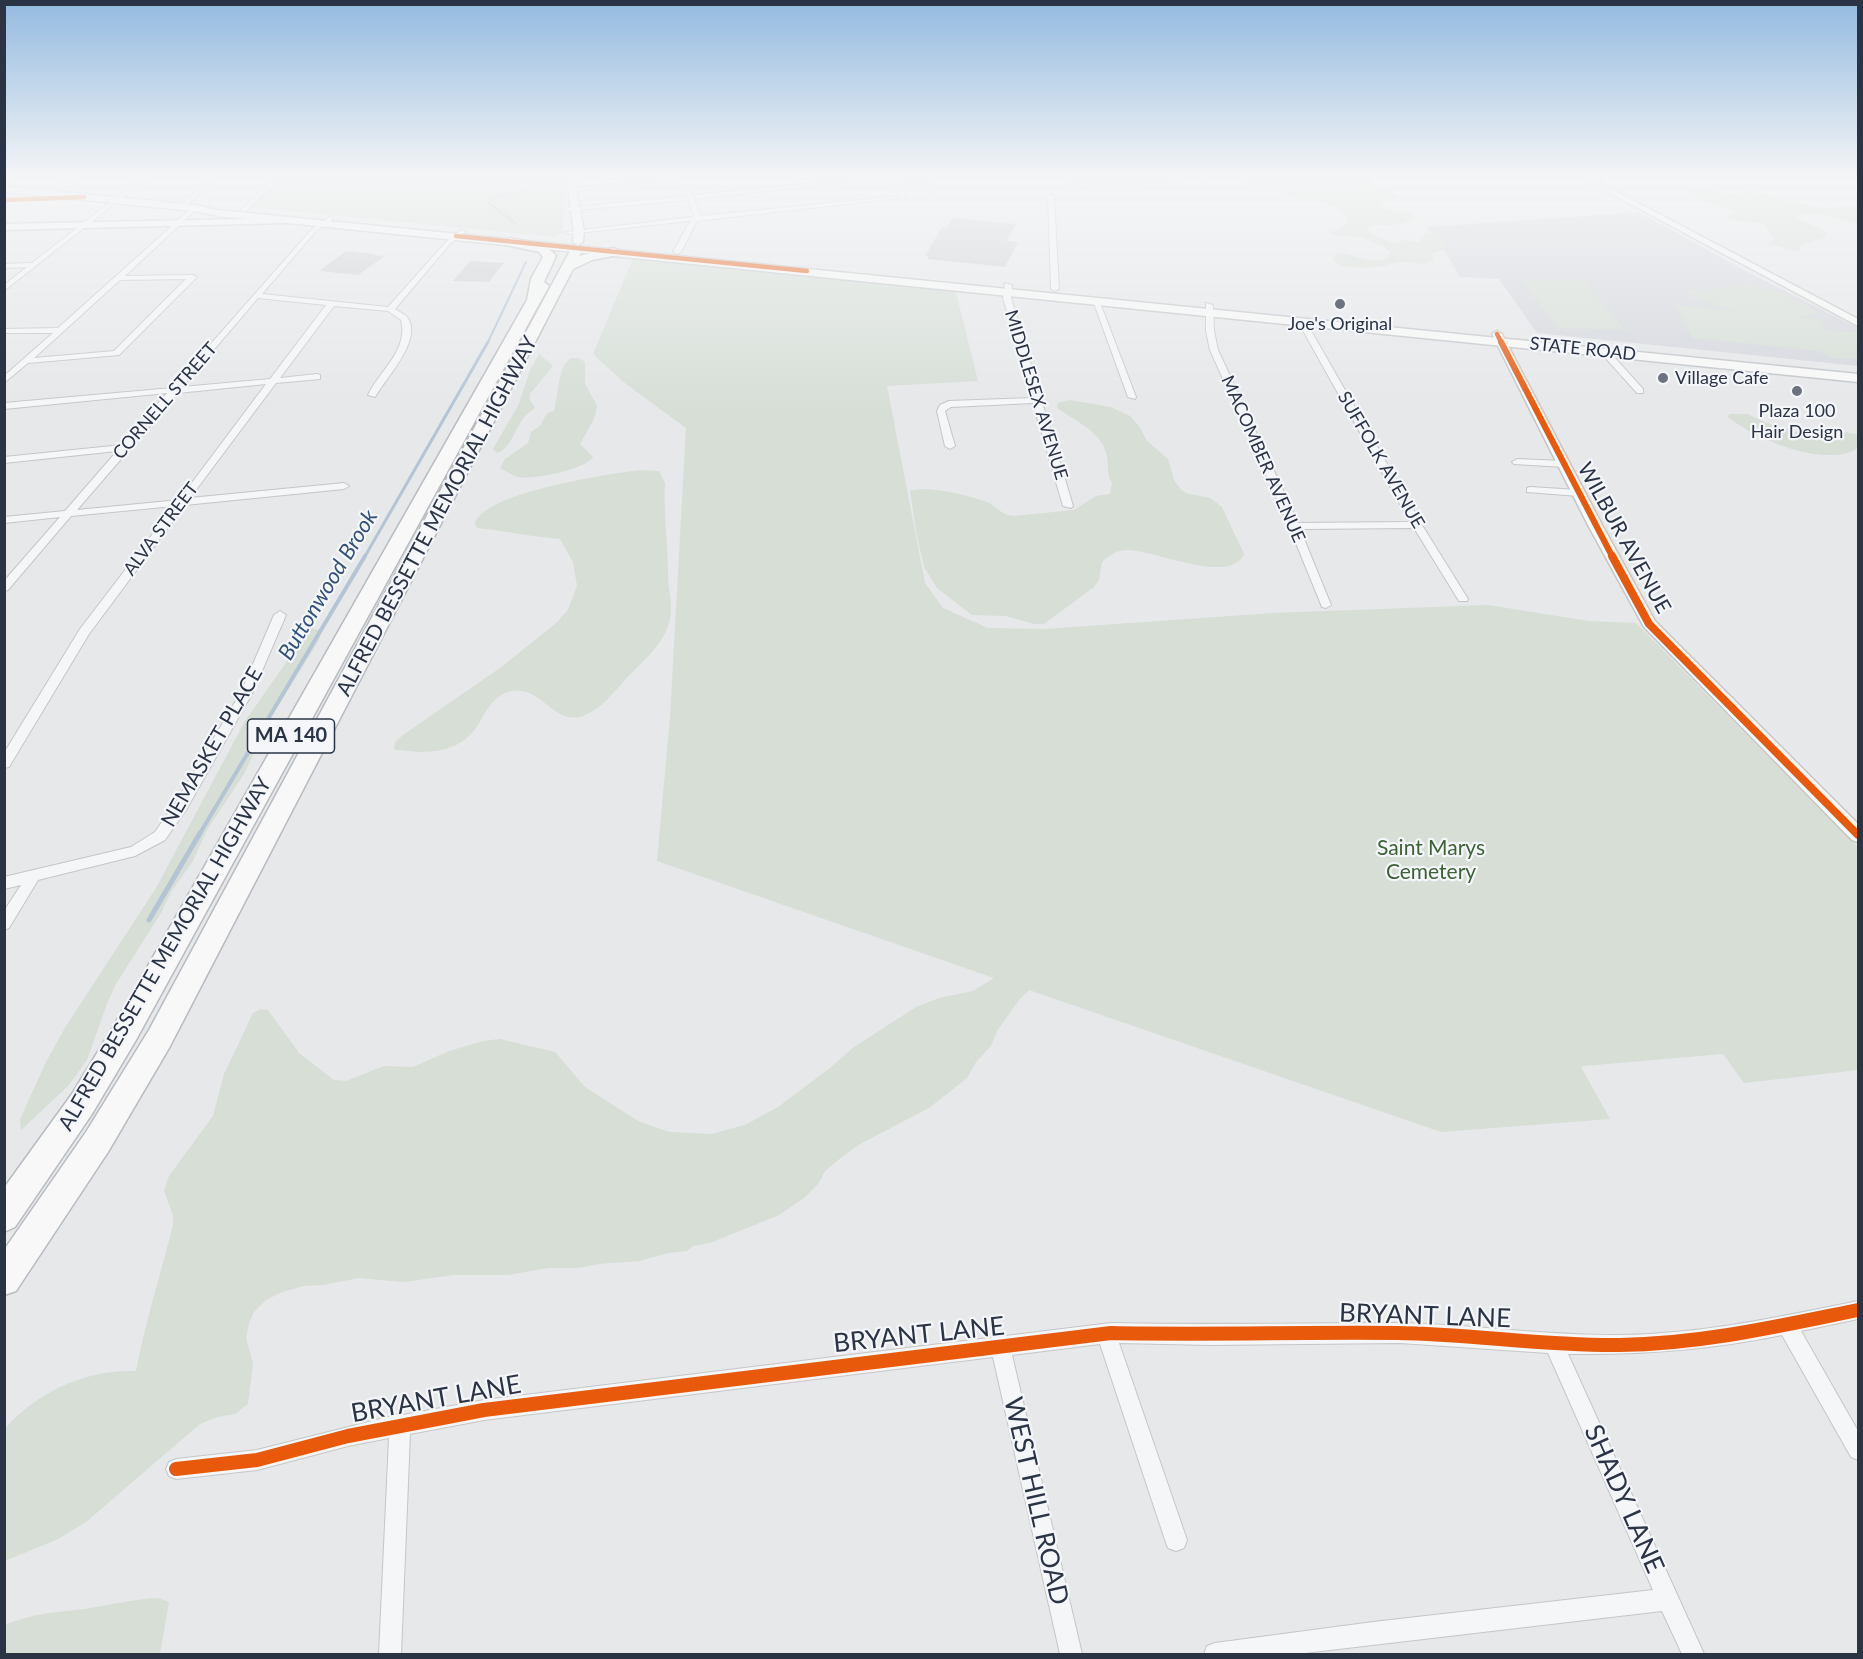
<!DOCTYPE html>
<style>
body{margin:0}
#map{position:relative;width:1863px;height:1659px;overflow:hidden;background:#e6e8ea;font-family:Lato,sans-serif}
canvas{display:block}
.frame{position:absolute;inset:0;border:6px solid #2b3445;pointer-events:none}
</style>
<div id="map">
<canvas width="1863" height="1659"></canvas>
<div class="frame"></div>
</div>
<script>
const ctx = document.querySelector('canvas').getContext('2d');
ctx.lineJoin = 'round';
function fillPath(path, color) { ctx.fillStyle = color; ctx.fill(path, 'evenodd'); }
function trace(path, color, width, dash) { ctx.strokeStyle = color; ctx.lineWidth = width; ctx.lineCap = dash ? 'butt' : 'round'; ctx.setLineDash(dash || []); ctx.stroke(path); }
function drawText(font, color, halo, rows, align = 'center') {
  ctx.font = font + ' Lato,sans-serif'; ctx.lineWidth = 4.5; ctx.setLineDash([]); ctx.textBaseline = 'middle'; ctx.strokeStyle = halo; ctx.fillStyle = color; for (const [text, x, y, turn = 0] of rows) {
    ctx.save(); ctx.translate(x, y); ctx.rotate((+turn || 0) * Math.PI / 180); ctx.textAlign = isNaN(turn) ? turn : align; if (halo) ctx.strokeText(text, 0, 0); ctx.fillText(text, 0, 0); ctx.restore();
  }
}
const built = new Path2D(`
 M1639,212l103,57 116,59v38l-321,-33 -38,-54 -39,-2 -19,-32 -14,-18z`);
const green = new Path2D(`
 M277,178h288c2,18 -3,35 -2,54l-7,5 -308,-30z
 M1119,178h88l-130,13 -8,-8z
 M1242,178h129l3,6 16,5 2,4 10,5 -14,2 -8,4 2,5 29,4 5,4c-11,10 -30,8 -45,8l-5,5 2,2 28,12 6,-4 18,2 5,-8c12,-4 19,3 21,15l-14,5 1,7c-12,7 -25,-2 -38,2 -17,5 -37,7 -56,2l-6,-6 5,-6c16,0 41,16 53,0l-7,-6 -24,-10 -28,-2v-3l13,-7 3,-6c-12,-20 -42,-17 -61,-23 -6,-1 -10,-7 -16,-9 -9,-4 -18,0 -27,-5z
 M909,179l17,1 13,6 -1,3 -7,4 -21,-6 -7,-5z
 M1692,187l37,7 22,-3 69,17 38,-1v17l-40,-10 -20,1 -1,4 23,9 7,6 -3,4 -25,8 1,6 -32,-8 6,-5 -11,-15 -35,-5 -1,-3 6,-2v-3l-37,-12 -1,-4 -6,-6z
 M634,256l321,32 23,93 -91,5 38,197 18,25 45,20 56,1 229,-16 215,-8 101,16 47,2 222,224v223l-114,13 -21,-29 -139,12 -3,1 29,52 -169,13 -412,-142 -10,10 -22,31 -6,15 -15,16 -9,16 -38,30 -69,36 -18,13 -17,14 -6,12 -15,15 -25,17 -69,28 -17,3 -6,5 -18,2 -30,8 -40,3 -21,4h-30l-40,7h-55l-49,7 -45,-4 -36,7 -19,1 -22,6 -16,8 -12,12 -5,11 -3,15 7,25 -5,41 -13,10 -18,3 -17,7 -114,98 -28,17 -53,22v-133c33,-36 81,-59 131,-57 9,-48 25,-98 37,-146v-10l-9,-24 5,-15 44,-60 11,-42 29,-61 8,-4 7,1 31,43 35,27 12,1 38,-15 29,1 36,-16 34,-10 17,-2 55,13 30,35 53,34 31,11 42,2 34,-9 33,-18 52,-39 24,-21 62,-40 23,-9 34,-7 21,-13 -337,-117 13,-144 16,-289 -64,-47 -29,-27z
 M1521,279l63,1 41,50 -68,-2z
 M1750,284l35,10 35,19 -23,4 22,2 8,12 30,1 1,1v26l-27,-1 -12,-7 -127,-13 -17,-33 61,6 -29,-9 -24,-10z
 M539,354l14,12 -23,28v6l5,8c-21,12 -20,39 -38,45l-4,-4 26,-45 11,-34z
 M571,358h8l6,4v21l12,23 -3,13 -14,25 13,13c-9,13 -60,23 -76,20 -5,-2 -11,-6 -17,-9l5,-9 23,-16 3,-11 9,-6 7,-13 7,-2c4,-13 4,-47 17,-53z
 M1070,400l41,7 19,9 9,10 8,15 21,18 6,21 7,10 8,4 21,4 12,9 22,47c-14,32 -92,-5 -117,-4 -10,0 -18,5 -25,12l-3,18 -5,7 -50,37h-10l-28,-8 -34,-1 -35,-27 -13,-21 -8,-36 -6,-40c16,-6 63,5 79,12 9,5 13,12 24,13l61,-6 22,-14 14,-2 2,-11c-6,-10 -3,-16 -5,-27 -6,-26 -31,-34 -50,-48l1,-5z
 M1729,414h18l25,11 40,12h15l5,-7 23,4 3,1v13c-32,21 -103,-9 -130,-31z
 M639,470l20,1 6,12c-2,29 3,60 3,90 0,22 8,36 -2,58 -9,20 -27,33 -41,49 -13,14 -26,32 -46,37 -29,6 -40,-37 -74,-24 -13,6 -19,18 -26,30 -17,31 -54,32 -85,26l1,-7 8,-7 97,-67 55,-44 13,-14 9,-24 -4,-24 -13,-23c-27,-2 -54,-8 -82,-11l-3,-3c4,-32 135,-51 164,-55z
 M312,628l10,3 -4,11 -47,75 -27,57 -37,56 -14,31 -22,31 -10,21 -45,71 -8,17 -21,59 -18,25 -48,45 -1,-11 26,-57 20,-36 90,-138 89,-167 40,-57 16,-27z
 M158,1598l11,4 -9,52h-155v-29c33,-14 57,-12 92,-18 21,-4 40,-8 61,-9z`);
const streamFar3 = new Path2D(`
 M502,178l9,6 15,3 -2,4 -26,5 -10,6 28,22
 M487,344l39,-82`);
const streamFar2 = new Path2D(`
 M364,558l124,-216`);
const streamFar1 = new Path2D(`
 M199,835l166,-279`);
const stream = new Path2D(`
 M149,920l51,-87`);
const building = new Path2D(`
 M953,218l63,6 -9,17 11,1 -13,25 -78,-8 2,-3h-4l17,-29 4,1z
 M346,251l29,3 -2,1 12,1 -27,19 -39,-4z
 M470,261l14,1 20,1 -15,19 -36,-1z`);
const street = new Path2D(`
 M4,178h6l-6,3z
 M69,178h6l-24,17h-4v-2z
 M141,178h6l-143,113v-6l23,-18 -23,1v-4l28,-1z
 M211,178h6l-33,30h-4v-2z
 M274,178h6l-34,33h-4v-2z
 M670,178h17l-115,13 -3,-2z
 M865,178h17l-188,21 6,17 200,-20 -13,-18h6l14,19 -210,24 -16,31 -4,2 -4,-2 17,-31 -122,13 -3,-2 128,-15 1,-2 -6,-15 -123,11 2,-3 120,-12 -2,-5 3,-2 5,6z
 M1051,194l3,2 5,93 -4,2 -4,-2 -3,-93z
 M193,207l5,1 -73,68 68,-1 4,2 -78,78 -91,8 -24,20v-7l49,-43h-49v-4l54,-1zM186,279l-72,72 -80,7 86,-78z
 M331,216l2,3 -17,12 -54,63 126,13 58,-65 15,-12 5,1 -16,13 -55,65c4,3 12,6 14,11 11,23 -23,58 -34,77l-7,-2c12,-25 41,-45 33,-75l-13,-9 -54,-5 -54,72 37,-4 3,1v4l-44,4 -86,115 154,-15 5,3 -5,3 -159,16 -96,129 -80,133 -5,1v-15l76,-124 94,-123 -103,10 -63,74 -4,1v-10l56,-64 -56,6v-6l61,-6 52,-60 -113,12v-6l118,-12 45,-52 -163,16v-6l168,-15 140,-159zM258,298l68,7 -56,74 -88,8zM266,384l-87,116 -102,10 101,-117z
 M1005,283l7,2 -1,13 62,208 -2,2 -8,-2 -30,-103 -82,4 -6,4 10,35 -5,3 -5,-3 -8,-35 3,-6 9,-4 83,-3 -29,-100z
 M1092,298l7,2 37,97 -1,2 -7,-2z
 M1206,303l7,2 1,26 4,19 80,173 112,-1 -113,-202 4,-2 4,2 117,205 46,74 -1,2h-8l-45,-73 -114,1 31,76 -5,3 -4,-1 -33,-81 -79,-176 -4,-19z
 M1601,349h6l36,40v4h-6l-36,-40z
 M1517,459l47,2 5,3 -5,3 -50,-3 -2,-2z
 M1530,487l48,3 5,3 -5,3 -51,-4v-4z
 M280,611l6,4 -33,77 -67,118 -21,30 -30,16 -97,24 -29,48 -5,2v-19l17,-26 -17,4v-12l127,-30 24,-15 21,-30 65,-110 33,-77z
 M1858,1301v18l-57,12 57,100v29l-7,-3 -69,-122c-71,15 -142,20 -214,19l136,300h-22l-20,-43 -366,43h-92l3,-8 8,-3 158,-21 280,-32 -105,-237 -148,-10 -190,2 -91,-2 68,197 -3,8 -8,3 -8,-3 -3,-8 -65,-196 -88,11 70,299h-22l-67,-297 -509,63 -74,14 -9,220h-22l10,-216 -41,8 -91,24 -81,9 -7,-3 -3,-7 3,-7 7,-3 81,-9 143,-36 3,1 81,-15 627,-77c96,2 191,0 286,0 75,1 148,13 223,12 81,-1 159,-18 238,-34z`);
const secondary = new Path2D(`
 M566,178h8l10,53 -1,11 -5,3 -5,-3 1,-11z
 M1582,178h9l267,141v7z
 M291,218v4l-3,1 -284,7v-6z
 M1497,331l5,3 100,191 53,96 203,203v18l-6,-2 -208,-213 -56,-102 -96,-191z`);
const primary = new Path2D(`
 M4,186l191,19 23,5 1640,164v8l-1640,-166 -23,-5 -191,-19z`);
const highway = new Path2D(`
 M510,238c17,4 35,4 46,18l-12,26 5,4 -413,754 -44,74 -77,113 -11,5v-44l68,-94 44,-72 411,-722 4,-21 12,-22 -4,-5 -33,-7 -2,-3z
 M577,245l6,4 -4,7 35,-8 6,4 -2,3 -26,5 -19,9 -404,779 -61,104 -92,139 -12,4v-45l82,-118 63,-102 422,-781z`);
const cyclewayFar3 = new Path2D(`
 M4,200l80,-3
 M456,236l351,35
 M1497,334l5,10`);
const cyclewayFar2 = new Path2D(`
 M1501,342l112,216`);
const cyclewayFar1 = new Path2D(`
 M1612,556l37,68 209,211`);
const cycleway = new Path2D(`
 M176,1469l81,-9 91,-24 136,-26 627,-77c96,2 191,-1 286,0 75,1 148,13 223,12 81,-1 159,-19 238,-35`);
const markers = [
 [1340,304,6,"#6c737f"],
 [1663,378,6,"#6c737f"],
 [1797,391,6,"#6c737f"]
];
const farPoinames = [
 ["Joe's Original",1340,324],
 ["Village Cafe",1675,378,"left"],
 ["Plaza 100",1797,411],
 ["Hair Design",1797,432]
];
const farStreetnames = [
 ["STATE ROAD",1583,349,6],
 ["MIDDLESEX AVENUE",1036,395,73],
 ["CORNELL STREET",165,401,-49],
 ["MACOMBER AVENUE",1263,459,66],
 ["SUFFOLK AVENUE",1381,460,60],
 ["ALVA STREET",161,529,-53]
];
const shields = [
 [291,736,87]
];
const shieldNames = [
 ["MA 140",291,736]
];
const streetNames = [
 ["ALFRED BESSETTE MEMORIAL HIGHWAY",437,516,-62],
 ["WILBUR AVENUE",1624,538,61],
 ["NEMASKET PLACE",212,747,-60],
 ["ALFRED BESSETTE MEMORIAL HIGHWAY",165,954,-60]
];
const parkNames = [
 ["Saint Marys",1431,848],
 ["Cemetery",1431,872]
];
const waterNames = [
 ["Buttonwood Brook",328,585,-59]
];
const nearStreetnames = [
 ["BRYANT LANE",1425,1316,2],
 ["BRYANT LANE",919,1335,-6],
 ["BRYANT LANE",436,1399,-10],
 ["SHADY LANE",1624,1499,66],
 ["WEST HILL ROAD",1036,1501,77]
];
fillPath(built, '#d4d7dd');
fillPath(green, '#d6ded6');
trace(streamFar3, '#b4c4d5', 2);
trace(streamFar2, '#b4c4d5', 3);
trace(streamFar1, '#b4c4d5', 4);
trace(stream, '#b4c4d5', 5);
fillPath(building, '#ced0d3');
trace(street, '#c4c6c8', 2);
trace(secondary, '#c4c6c8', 3);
trace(primary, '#c2c5c8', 3);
trace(highway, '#b8bbbf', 3);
fillPath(street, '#f5f6f7');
fillPath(secondary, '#f8f8f8');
fillPath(primary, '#f8f8f8');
fillPath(highway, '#f8f8f8');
trace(cyclewayFar3, '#e8590c', 4.5);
trace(cyclewayFar2, '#e8590c', 6);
trace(cyclewayFar1, '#e8590c', 8);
trace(cycleway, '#e8590c', 14);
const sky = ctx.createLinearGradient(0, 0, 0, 410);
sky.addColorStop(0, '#93bae0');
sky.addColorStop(0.43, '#f4f5f6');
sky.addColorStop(1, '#f4f5f600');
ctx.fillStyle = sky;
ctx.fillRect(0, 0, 1863, 410);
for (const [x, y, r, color] of markers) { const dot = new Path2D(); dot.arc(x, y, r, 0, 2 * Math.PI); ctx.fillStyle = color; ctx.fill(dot); trace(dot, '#f4f6f9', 2); }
drawText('18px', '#2b3445', '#f4f6f9', farPoinames);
drawText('18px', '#2b3445', '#f4f6f9', farStreetnames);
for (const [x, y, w] of shields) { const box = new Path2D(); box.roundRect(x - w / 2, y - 17, w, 34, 4.5); ctx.fillStyle = '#f4f6f9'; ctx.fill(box); trace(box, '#2b3445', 1.5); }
drawText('bold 20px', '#2b3445', null, shieldNames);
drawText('21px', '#2b3445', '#f4f6f9', streetNames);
drawText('21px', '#3f6138', '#f4f6f9', parkNames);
drawText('italic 22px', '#34527a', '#f4f6f9', waterNames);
drawText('26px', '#2b3445', '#f4f6f9', nearStreetnames);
</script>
